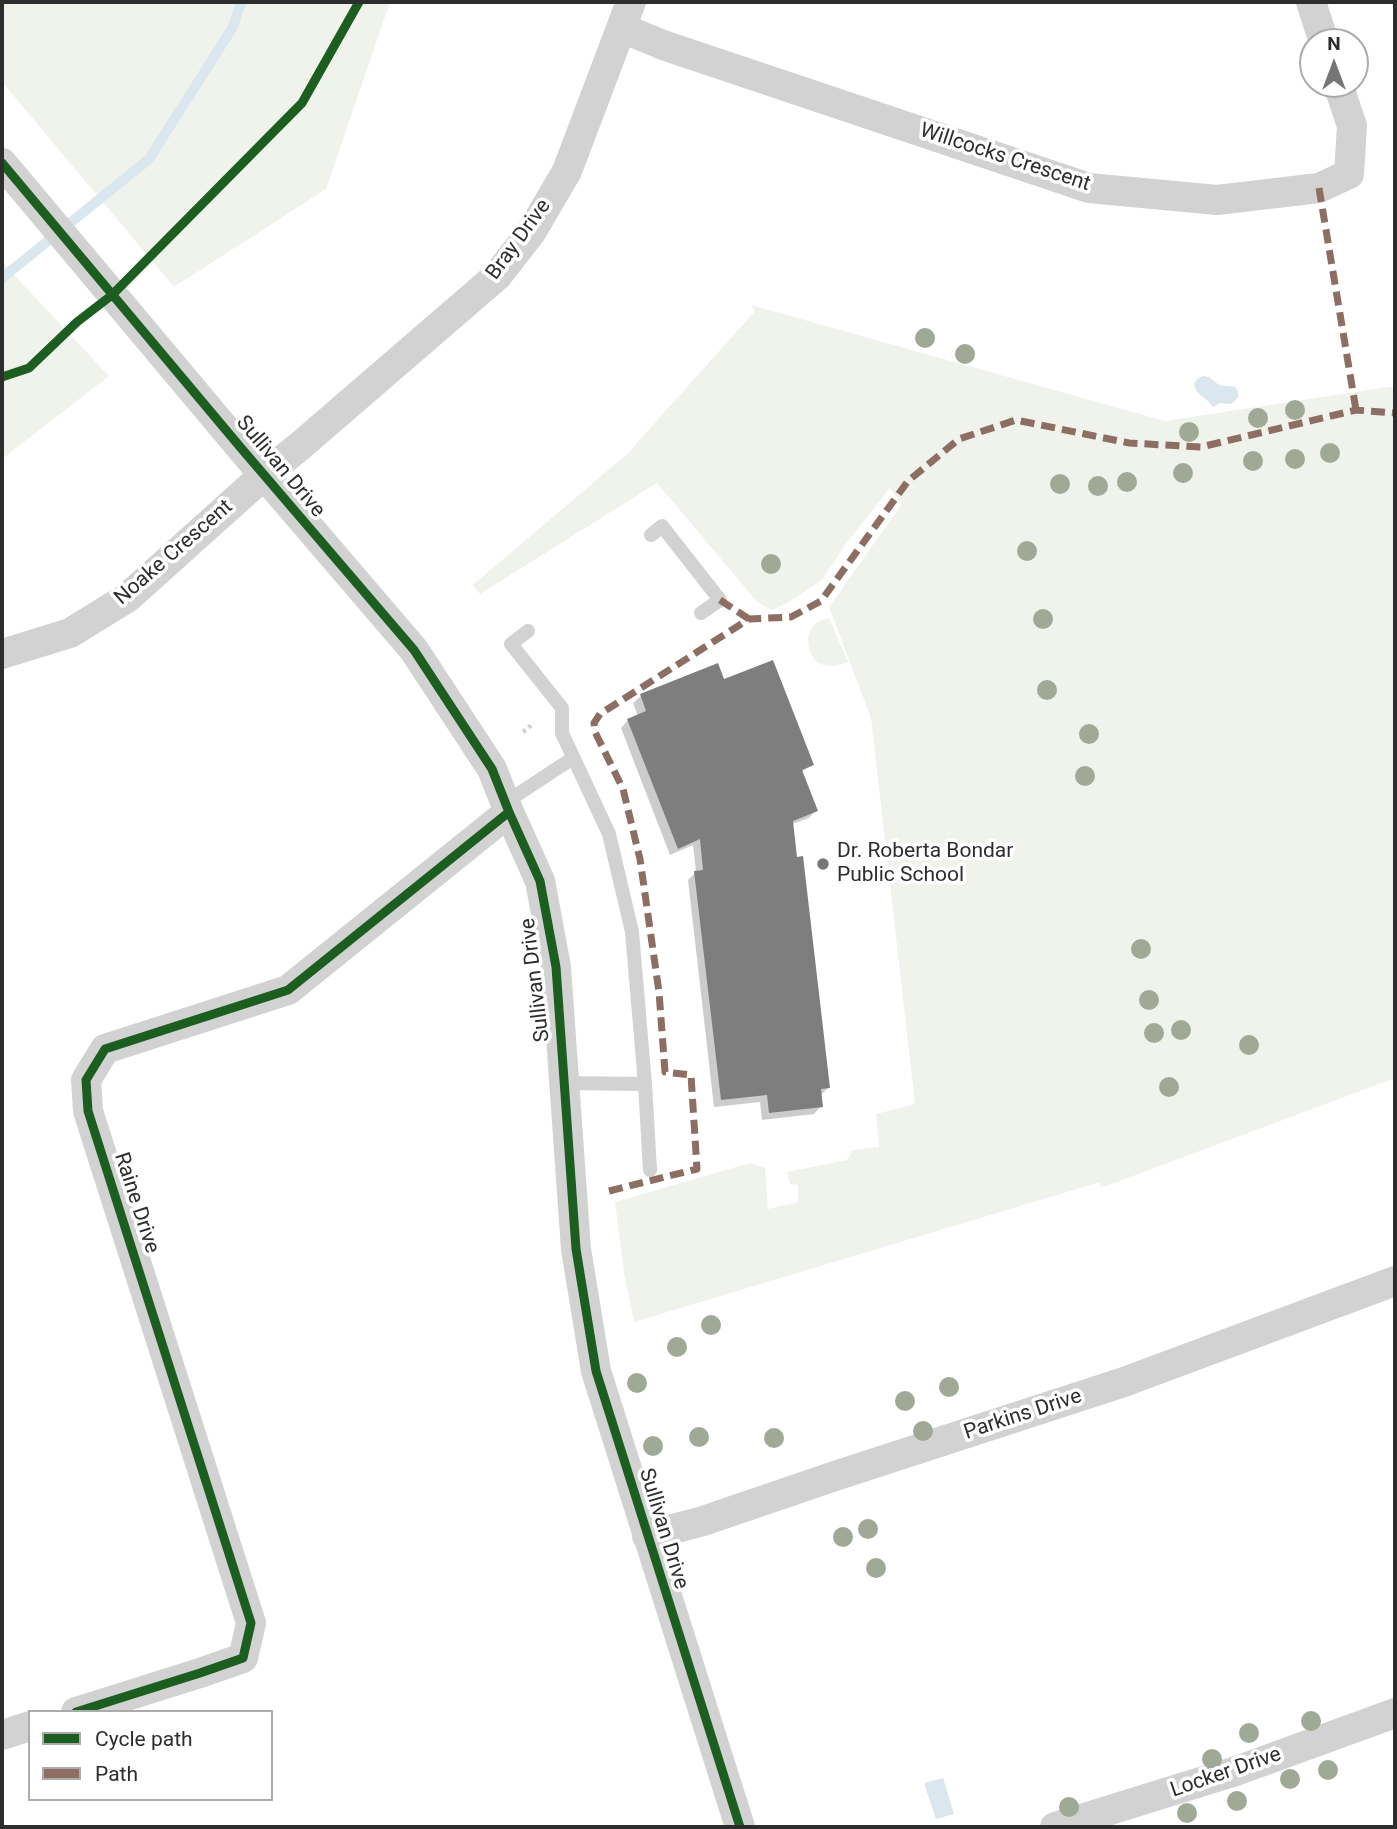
<!DOCTYPE html>
<style>
body{margin:0}
#map{position:relative;width:1397px;height:1829px;overflow:hidden;background:#fff;font-family:Roboto,sans-serif}
canvas{display:block}
.frame{position:absolute;inset:0;border:4px solid #2d2d2d;pointer-events:none}
.legend{position:absolute;left:28px;top:1710px;width:245px;height:91px;box-sizing:border-box;background:#fff;border:2px solid #ababab;margin:0;padding:9px 12px;list-style:none;font-size:21px;color:#2d2d2d}
.legend li{display:flex;align-items:center;gap:14px;height:35px}
.legend b{width:35px;border:2px solid #ababab}
.north{position:absolute;left:1299px;top:28px;width:70px;height:70px;box-sizing:border-box;background:#fff;border:2px solid #ababab;border-radius:50%;rotate:0deg;font-size:19px;font-weight:700;line-height:28px;text-align:center;color:#2d2d2d}
.north::after{content:'';display:block;margin:auto;width:24px;height:32px;background:#767676;clip-path:polygon(50% 0,100% 100%,50% 72%,0 100%)}
</style>
<div id="map">
<canvas width="1397" height="1829"></canvas>
<div class="frame"></div>
<ul class="legend">
<li><b style="height:9px;background:#1b5e20"></b>Cycle path</li>
<li><b style="height:9px;background:#8d6e63"></b>Path</li>
</ul>
<div class="north">N</div>
</div>
<script>
const ctx = document.querySelector('canvas').getContext('2d');
ctx.lineJoin = 'round';
function fillPath(path, color) { ctx.fillStyle = color; ctx.fill(path, 'evenodd'); }
function trace(path, color, width, dash) { ctx.strokeStyle = color; ctx.lineWidth = width; ctx.lineCap = dash ? 'butt' : 'round'; ctx.setLineDash(dash || []); ctx.stroke(path); }
function drawText(font, color, halo, rows, align = 'center') {
  ctx.font = font + ' Roboto,sans-serif'; ctx.lineWidth = 7; ctx.setLineDash([]); ctx.textBaseline = 'middle'; ctx.strokeStyle = halo; ctx.fillStyle = color; for (const [text, x, y, turn = 0] of rows) {
    ctx.save(); ctx.translate(x, y); ctx.rotate((+turn || 0) * Math.PI / 180); ctx.textAlign = isNaN(turn) ? turn : align; if (halo) ctx.strokeText(text, 0, 0); ctx.fillText(text, 0, 0); ctx.restore();
  }
}
const green = new Path2D(`
 M2,2h388l-64,187 -152,98 -172,-205z
 M2,262l107,114 -107,83z
 M751,305l414,116 230,-35v692l-294,110 -1,-6 -466,140 -10,-49 -9,-71 135,-39 15,5 3,41 30,-7v-17l-8,-1 -3,-12 60,-12 6,-10 26,-3 -3,-33 39,-10 -44,-386 -42,-111 73,-103 -12,-16 -42,53 -26,39 -35,23 -15,7 -14,-7 -101,-120 -177,111 -7,-9 155,-132 127,-142z
 M829,618l19,44c-21,9 -39,3 -40,-22 0,-5 2,-11 6,-15 3,-4 10,-6 15,-7z`);
const water = new Path2D(`
 M1203,376l6,1c14,12 10,7 26,10l3,4v7l-7,6 -11,-1 -7,4c-6,-10 -17,-11 -19,-23l3,-5z
 M943,1778l11,36 -18,5 -12,-36z`);
const shadow = new Path2D(`
 M723,681l89,83 -11,9 15,37 -7,8 -17,6 36,264 -8,8 1,10 -7,8 -52,6 -2,-18 -46,5 -26,-227 8,-8 -3,-27 -23,10 -49,-127 7,-8 10,-4 -5,-13 8,-7z`);
const stream = new Path2D(`
 M2,278l147,-119 84,-132 8,-25`);
const building = new Path2D(`
 M773,660l41,105 -12,5 16,41 -25,10 4,36 6,-1 27,232 -9,1 2,18 -54,6 -2,-18 -46,5 -27,-229 9,-1 -3,-31 -22,10 -51,-130 19,-8 -6,-17 78,-31 6,16z`);
const path = new Path2D(`
 M523,732l11,-9`);
const lane = new Path2D(`
 M651,535l11,-9 58,74 -19,13
 M528,631l-17,13 51,64v25l47,101 23,98 13,152
 M506,802l67,-44
 M564,1083l81,1 5,86`);
const street = new Path2D(`
 M1311,2l13,40
 M622,28l41,17 426,143 128,12 102,-12 30,-14 3,-48 -14,-42
 M2,163l239,285 173,202 78,119 17,43 31,69 16,86 20,282 20,122 144,456
 M2,654l68,-21 57,-35 137,-123 36,-29 197,-170 35,-45 35,-60 64,-169
 M647,1536l56,-15 132,-45 289,-94 271,-101
 M76,1712l124,-39 43,-15 8,-35 -163,-512 -2,-31 19,-31 183,-59 221,-178
 M2,1735l28,-9
 M1055,1827l181,-56 159,-58`);
const quiet = new Path2D(`
 M1319,188l37,222
 M720,600l29,19
 M609,1191l88,-22 -6,-94 -26,-3 -6,-80 -19,-133 -17,-70 -28,-57 -1,-9 6,-9 149,-95 42,-2 30,-16 87,-120 51,-42 57,-19 113,23 72,4 155,-37 39,3`);
const cycleway = new Path2D(`
 M2,163l239,285 173,202 78,119 17,43 31,69 16,86 20,282 20,122 144,456
 M2,377l27,-9 48,-46 35,-27 190,-192 57,-101
 M76,1712l124,-39 43,-15 8,-35 -163,-512 -2,-31 19,-31 183,-59 221,-178`);
const trees = [
 [925,338],
 [965,354],
 [1295,410],
 [1258,418],
 [1189,432],
 [1330,453],
 [1295,459],
 [1253,461],
 [1183,473],
 [1127,482],
 [1060,484],
 [1098,486],
 [1027,551],
 [771,564],
 [1043,619],
 [1047,690],
 [1089,734],
 [1085,776],
 [1141,949],
 [1149,1000],
 [1181,1030],
 [1154,1033],
 [1249,1045],
 [1169,1087],
 [711,1325],
 [677,1347],
 [637,1383],
 [949,1387],
 [905,1401],
 [923,1431],
 [699,1437],
 [774,1438],
 [653,1446],
 [868,1529],
 [843,1537],
 [876,1568],
 [1311,1721],
 [1249,1733],
 [1212,1759],
 [1328,1770],
 [1290,1779],
 [1237,1801],
 [1069,1807],
 [1187,1813]
];
const markers = [
 [823,864,7,"#767676"]
];
const streetNames = [
 ["Willcocks Crescent",1005,158,18],
 ["Bray Drive",519,240,-54],
 ["Sullivan Drive",280,467,50],
 ["Noake Crescent",174,553,-41],
 ["Sullivan Drive",536,980,-97],
 ["Raine Drive",136,1203,72],
 ["Parkins Drive",1023,1415,-18],
 ["Sullivan Drive",663,1529,73],
 ["Locker Drive",1226,1773,-19]
];
const poiNames = [
 ["Dr. Roberta Bondar",837,852],
 ["Public School",837,876]
];
fillPath(green, '#f0f3ec');
fillPath(water, '#dae7ee');
fillPath(shadow, '#0003');
trace(stream, '#dae7ee', 10);
fillPath(building, '#7e7e7e');
trace(path, '#d2d2d2', 4.5, [3.5, 3.5]);
trace(lane, '#d2d2d2', 14);
trace(street, '#d2d2d2', 30);
trace(quiet, '#8d6e63', 7, [14, 7]);
trace(cycleway, '#1b5e20', 9);
ctx.fillStyle = '#a0a996';
for (const [x, y] of trees) { ctx.beginPath(); ctx.arc(x, y, 10, 0, 2 * Math.PI); ctx.fill(); }
for (const [x, y, r, color] of markers) { const dot = new Path2D(); dot.arc(x, y, r, 0, 2 * Math.PI); ctx.fillStyle = color; ctx.fill(dot); trace(dot, '#fff', 2.5); }
drawText('21px', '#2d2d2d', '#fff', streetNames);
drawText('21px', '#2d2d2d', '#fff', poiNames, 'left');
</script>
